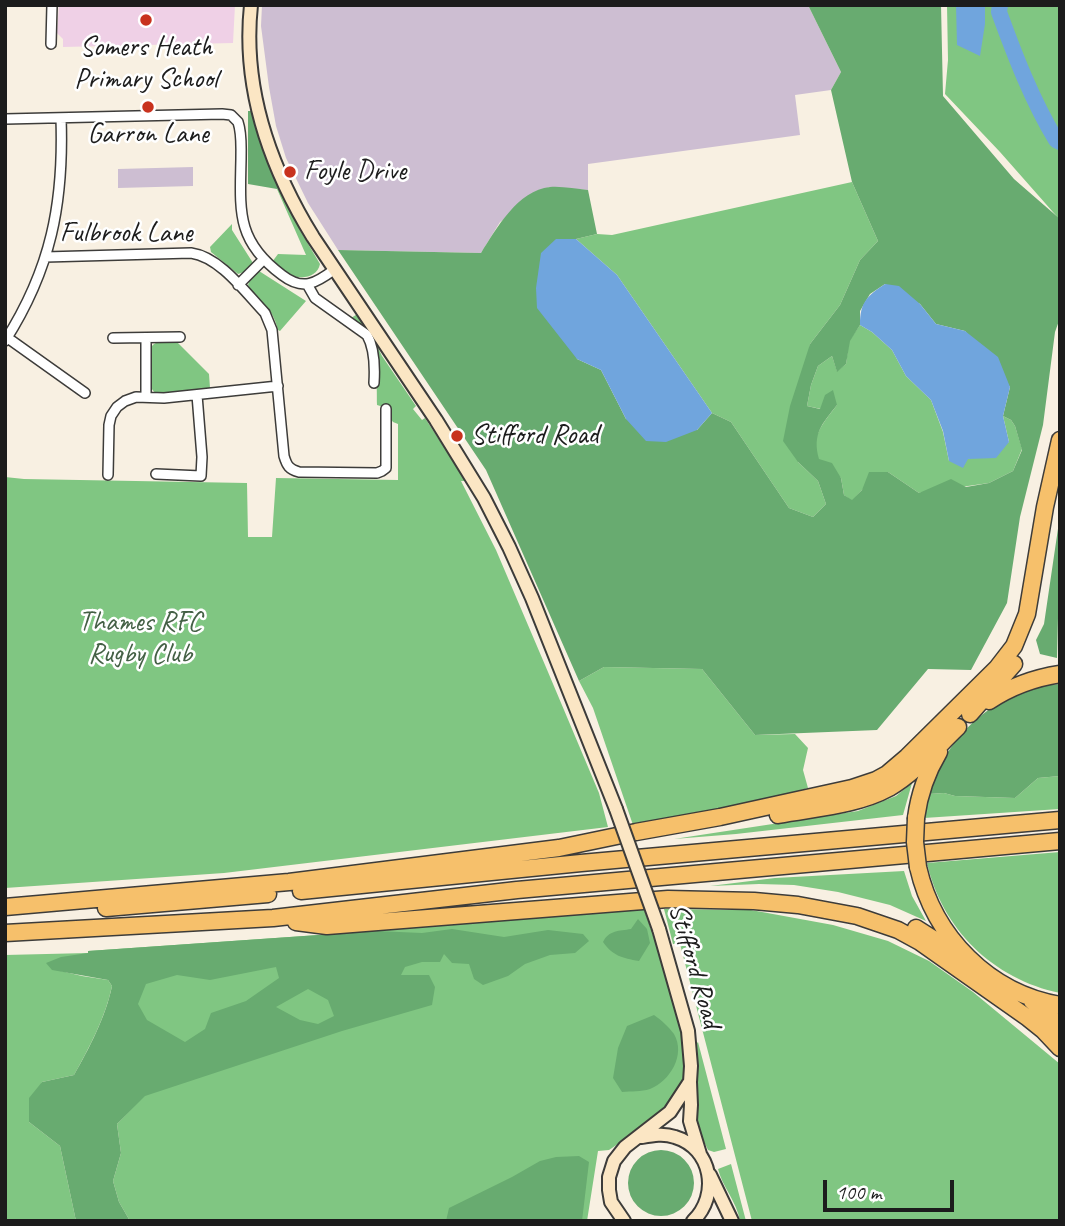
<!DOCTYPE html>
<style>
body{margin:0}
#map{position:relative;width:1065px;height:1226px;overflow:hidden;background:#f8f0e2;font-family:Caveat,sans-serif}
canvas{display:block}
.frame{position:absolute;inset:0;border:7px solid #1c1c1c;pointer-events:none}
.scale{position:absolute;left:823px;top:1180px;width:131px;height:32px;box-sizing:border-box;border:4px solid #1c1c1c;border-top:0;padding-left:9px;font-size:21px;line-height:24px;white-space:nowrap;color:#1c1c1c;-webkit-text-stroke:5px #fff;paint-order:stroke}
</style>
<div id="map">
<canvas width="1065" height="1226"></canvas>
<div class="frame"></div>
<div class="scale">100 m</div>
</div>
<script>
const ctx = document.querySelector('canvas').getContext('2d');
ctx.lineJoin = 'round';
function fillPath(path, color) { ctx.fillStyle = color; ctx.fill(path, 'evenodd'); }
function trace(path, color, width, dash) { ctx.strokeStyle = color; ctx.lineWidth = width; ctx.lineCap = dash ? 'butt' : 'round'; ctx.setLineDash(dash || []); ctx.stroke(path); }
function drawText(font, color, halo, rows, align = 'center') {
  ctx.font = font + ' Caveat,sans-serif'; ctx.lineWidth = 5; ctx.setLineDash([]); ctx.textBaseline = 'middle'; ctx.strokeStyle = halo; ctx.fillStyle = color; for (const [text, x, y, turn = 0] of rows) {
    ctx.save(); ctx.translate(x, y); ctx.rotate((+turn || 0) * Math.PI / 180); ctx.textAlign = isNaN(turn) ? turn : align; if (halo) ctx.strokeText(text, 0, 0); ctx.fillText(text, 0, 0); ctx.restore();
  }
}
const built = new Path2D(`
 M59,5h176l-2,38 -170,4v-8l-6,-6z`);
const industrial = new Path2D(`
 M262,5h546l33,67 -10,18 -36,5 5,40 -212,29v26l-39,-3 -49,35 -19,31 -143,-3 -30,-47 -22,-45 -10,-32 -7,-39 -8,-61z
 M193,167v19l-75,2v-19z`);
const green = new Path2D(`
 M947,5h113v215l-60,-68 -55,-58 3,-34z
 M852,182l26,59 -18,19 -20,45 -30,39 -12,118 20,19 8,23 -13,13 -24,-9 -58,-86 -19,-9 -95,-138 -41,-36 21,-5 15,1z
 M279,188l22,44 19,32c-3,15 -22,16 -34,9 -5,-2 -9,-8 -14,-11l6,-8 28,1 -29,-66z
 M232,224v6l21,33 -9,9 -6,2 -27,-22 -1,-5z
 M259,271l47,30 -26,30 -2,-1c-6,-26 -19,-25 -30,-45l2,-6z
 M359,313l9,14 14,29 34,50 -3,3 9,11 3,-2 41,63h-5l35,69 52,122 51,121 9,34 -384,46 -219,15v-411l19,2 223,4 1,54h24l4,-59 122,2v-56l-5,-2 -3,-4v-9l-13,-4c0,-18 0,-58 -9,-73 -3,-6 -11,-9 -17,-14z
 M860,325l12,7 20,18 14,26 25,24 12,32 6,29 19,-2 41,-17 -6,-26 8,4 4,6 7,23 -9,22 -24,12 -70,10 -31,-21 -26,18 -10,11 -8,-6 -3,-17c-6,-6 -16,-11 -22,-18 -13,-18 7,-41 18,-55l-16,4 -14,-3 4,-21 7,-19 14,-10 5,15 9,-7 3,-23z
 M173,342l5,1 31,31 1,14 -54,6 -5,-6v-40c3,-8 14,-6 22,-6z
 M604,667l98,2 53,66 40,-1 13,14 -5,22 5,18 -47,15 -127,25 -41,-120 -14,-27z
 M1060,776v33l-136,9 5,-24 15,-1 11,3 60,2 23,-20z
 M912,783l-9,32 -167,19 -62,5 184,-28 38,-15z
 M1060,852v141c-67,-14 -118,-64 -133,-130z
 M904,871l8,25 14,25 -36,-16 -52,-13 -44,-7 -35,-1 -49,2 65,-8z
 M634,909h10l12,35 3,1 24,92 2,33 -2,12 -13,23 -37,29 -24,16 -11,1 -11,70h-457l-11,-19 -6,-21 8,-28 -4,-29 25,-26 -20,-128h-65l25,6 26,4 4,6c-6,30 -23,62 -38,89l-32,7 -13,40 31,24 16,75h-71v-266l83,-2v-2l288,-20z
 M664,909l87,1 82,15 55,16 41,20 44,31 87,72v157h-308l-72,-277h-7z
 M698,1042l28,107 -12,3 -6,-2 -11,-23 -1,-6 2,-27 -1,-51z
 M731,1164l15,57h-6c-3,-19 -18,-35 -22,-52z`);
const forest = new Path2D(`
 M808,5h133l2,91 71,83 46,40v99l-5,14 -12,93 -23,92 -13,86 -36,67 -43,-1 -51,61 -122,5 -53,-66 -98,-2 -25,14 -93,-211 -148,-220 143,3c15,-24 37,-63 69,-66 12,-1 26,2 38,3l9,44 -21,5h-20l21,120 24,11 25,49 71,11 15,-17 19,9 58,86 24,9 13,-13 -8,-23 -20,-19 -15,-21 7,-35 20,-62 30,-39 20,-45 18,-19 -26,-59 -21,-92 10,-18zM885,284l35,20 16,20 29,7 45,56 -7,29 8,4 4,6 7,24 -9,21 -24,12 -23,4 -15,-8 -32,14 -31,-21h-19l-7,18 -10,10 -8,-5 -3,-17 -9,-15 -13,-4c-7,-25 3,-35 18,-54l-4,-15 -8,5 -5,14 -13,-3 4,-21 7,-19 14,-10 5,16 9,-8 4,-23 10,-16v-14l10,-17z
 M248,111h5l8,31 18,46 -2,1 -29,-5z
 M1060,515c0,48 -2,95 -3,143l-17,-4 -4,-14 8,-16z
 M1060,684v92l-22,2 -23,20 -60,-2 -11,-3 -15,1c16,-58 69,-106 131,-110z
 M638,919l9,10 3,14 -11,18c-17,-3 -26,-5 -36,-19 6,-12 16,-11 28,-13z
 M452,929l52,8 44,-7 35,4 6,7 -14,12 -25,2 -25,9 -17,12 -25,9 -9,-6 -5,-15 -17,-1 -8,-9 -4,8h-18l-17,5 -4,8h28l6,12 -3,18 -90,26 -197,65 -28,28 4,29 -8,28 6,21 11,19h-54l-16,-75 -31,-24v-24l13,-16 32,-7c15,-26 32,-59 38,-89l-4,-6 -56,-10 -6,-7 15,-6 27,-4v-2l288,-20 46,2zM276,967l3,11 -33,23 -35,12 -6,16 -20,13 -38,-22 -9,-16 8,-20 31,-9 33,5zM308,989l20,11 6,16 -16,8 -18,-4 -24,-13z
 M654,1015c7,5 15,12 20,19 12,21 -4,47 -24,55 -9,3 -19,2 -28,3l-9,-14 5,-30 9,-22z
 M628 1183a33 33 0 1 1 66 0a33 33 0 1 1-66 0Z
 M579,1156l10,6 -7,59h-136l3,-13 63,-31 28,-16 16,-4z`);
const water = new Path2D(`
 M956,5h29v19l-5,32 -23,-11z
 M556,239h20l41,36 95,138 -15,17 -31,12 -20,-1 -20,-22 -25,-49 -24,-11 -40,-51 -1,-20 5,-35z
 M885,284l14,2 21,18 16,20 29,7 33,26 12,30 -7,29 6,26 -13,16 -28,1 -5,9 -14,-7 -6,-30 -12,-31 -25,-24 -14,-26 -20,-18 -12,-7c0,-23 7,-29 25,-41z`);
const river = new Path2D(`
 M1000,5l-1,7c16,44 33,88 57,128l4,2`);
const street = new Path2D(`
 M51,44l1,-39
 M5,119l217,-5 9,1 7,7c4,12 3,24 3,37 -1,52 -5,82 41,116 21,16 33,9 53,-6
 M45,257l146,-4c29,4 54,39 74,60l7,17 12,126c3,10 5,13 15,16l78,1 5,-2 4,-3v-59
 M307,284l8,14 52,37c8,14 8,32 7,48
 M238,285l26,-26
 M5,336l80,57
 M113,338l67,-1
 M5,341c46,-72 59,-138 56,-223
 M146,397v-59
 M156,474l45,2 1,-19 -5,-62
 M108,475l1,-50 2,-9 6,-9 8,-6 11,-4 28,1 114,-12`);
const secondary = new Path2D(`
 M251,5c-9,83 19,162 62,232l123,183 48,78 25,49 23,51 84,211
 M659,929l29,102 3,35 -1,16 1,23 -1,16 10,33
 M642,1137c11,-2 22,-4 33,0 37,11 45,58 18,84
 M710,1175l22,46
 M624,1221l-13,-19 -2,-12v-13l5,-16 11,-14 45,-35 19,-29`);
const highway = new Path2D(`
 M989,701c21,-14 45,-23 71,-27
 M970,714l44,-50
 M778,815c36,-7 78,-9 111,-27 26,-15 47,-40 69,-61
 M916,818c3,-23 11,-46 23,-66
 M918,867c16,70 71,126 142,138
 M301,891l280,-28 479,-43
 M5,907l284,-25 270,-34 77,-16 84,-15 132,-29 24,-8 11,-6 20,-17 90,-89 17,-22 13,-32 18,-107 15,-67
 M106,908l162,-14
 M296,922l31,4 341,-27 86,2 44,4 59,11 41,14 22,12 108,76 15,12 17,18
 M916,928l63,40
 M5,933l268,-15 244,-28 543,-49
 M1032,1001l16,13 12,14`);
const secondaryBridge = new Path2D(`
 M616,809l43,120`);
const highwayBridge = new Path2D(`
 M916,818l-1,24 3,25`);
const markers = [
 [146,20,7,"#c8321e"],
 [148,107,7,"#c8321e"],
 [290,172,7,"#c8321e"],
 [457,436,7,"#c8321e"]
];
const poiNames = [
 ["Somers Heath",146,48],
 ["Primary School",146,80],
 ["Garron Lane",148,135],
 ["Foyle Drive",304,172,"left"],
 ["Stifford Road",471,436,"left"]
];
const streetNames = [
 ["Fulbrook Lane",126,234],
 ["Stifford Road",694,966,74]
];
const parkNames = [
 ["Thames RFC",140,623],
 ["Rugby Club",140,655]
];
fillPath(built, '#efd0e6');
fillPath(industrial, '#cdbed2');
fillPath(green, '#80c682');
fillPath(forest, '#68ab70');
fillPath(water, '#70a5dd');
trace(river, '#70a5dd', 16);
trace(street, '#3d3c3a', 12);
trace(secondary, '#3d3c3a', 16);
trace(highway, '#3d3c3a', 19);
trace(street, '#fff', 9);
trace(secondary, '#fbe6c4', 12);
trace(highway, '#f6c06b', 16);
trace(secondaryBridge, '#3d3c3a', 16, []);
trace(highwayBridge, '#3d3c3a', 19, []);
trace(secondaryBridge, '#fbe6c4', 12);
trace(highwayBridge, '#f6c06b', 16);
for (const [x, y, r, color] of markers) { const dot = new Path2D(); dot.arc(x, y, r, 0, 2 * Math.PI); ctx.fillStyle = color; ctx.fill(dot); trace(dot, '#fff', 2.5); }
drawText('28px', '#1c1c1c', '#fff', poiNames);
drawText('28px', '#1c1c1c', '#fff', streetNames);
drawText('28px', '#446045', '#fff', parkNames);
</script>
